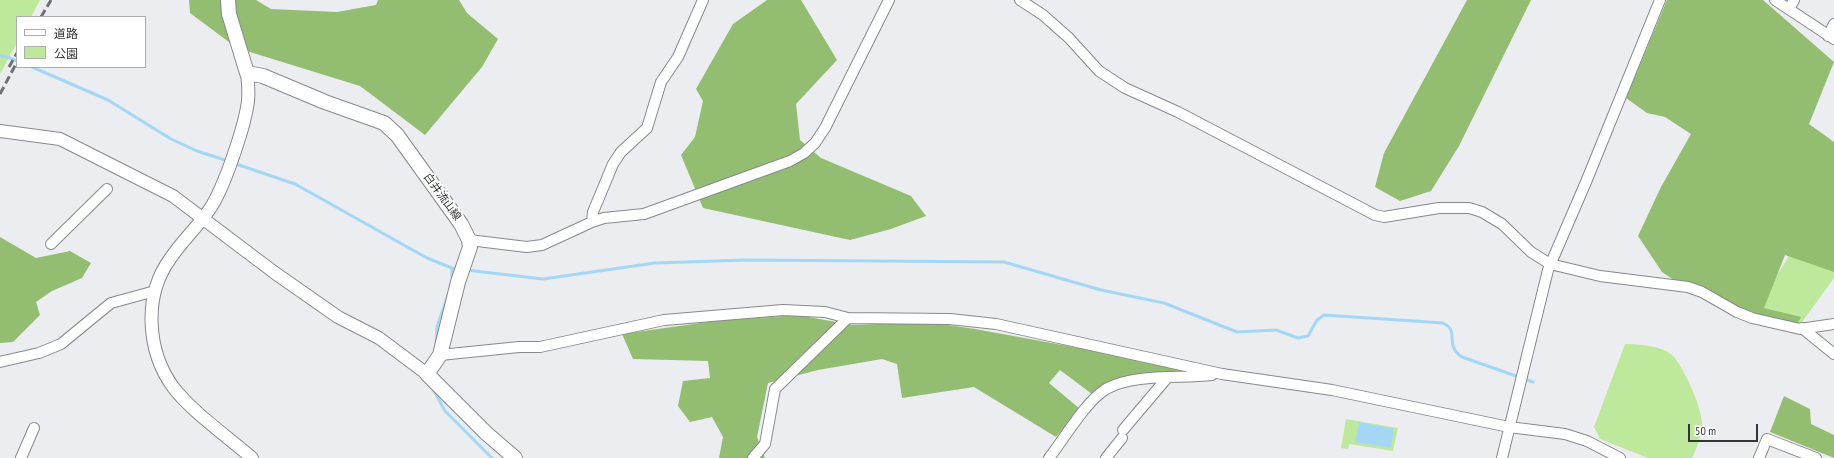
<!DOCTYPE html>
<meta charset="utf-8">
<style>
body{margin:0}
#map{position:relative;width:1834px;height:458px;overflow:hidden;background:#ecedf0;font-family:"PT Sans Narrow","Noto Sans JP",sans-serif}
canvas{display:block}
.legend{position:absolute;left:16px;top:16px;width:130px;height:52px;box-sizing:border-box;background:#fff;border:1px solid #aeaeae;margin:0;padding:5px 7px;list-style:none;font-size:12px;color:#343435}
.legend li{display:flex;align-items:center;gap:8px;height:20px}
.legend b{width:20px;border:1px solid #aeaeae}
.scale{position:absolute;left:1688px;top:424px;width:70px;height:18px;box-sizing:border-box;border:2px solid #343435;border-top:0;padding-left:5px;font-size:12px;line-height:14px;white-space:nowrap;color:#343435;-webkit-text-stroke:3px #fff;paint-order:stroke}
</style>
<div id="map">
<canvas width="1834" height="458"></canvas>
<ul class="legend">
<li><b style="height:5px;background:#fff"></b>道路</li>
<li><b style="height:11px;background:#bee89c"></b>公園</li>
</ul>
<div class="scale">50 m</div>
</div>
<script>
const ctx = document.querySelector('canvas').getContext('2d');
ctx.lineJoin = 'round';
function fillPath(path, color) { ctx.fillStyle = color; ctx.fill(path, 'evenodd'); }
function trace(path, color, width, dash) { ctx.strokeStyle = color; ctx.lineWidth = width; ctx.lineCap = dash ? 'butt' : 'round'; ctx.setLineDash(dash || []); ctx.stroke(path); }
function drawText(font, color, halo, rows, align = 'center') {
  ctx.font = font + ' "PT Sans Narrow","Noto Sans JP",sans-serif'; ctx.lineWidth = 4; ctx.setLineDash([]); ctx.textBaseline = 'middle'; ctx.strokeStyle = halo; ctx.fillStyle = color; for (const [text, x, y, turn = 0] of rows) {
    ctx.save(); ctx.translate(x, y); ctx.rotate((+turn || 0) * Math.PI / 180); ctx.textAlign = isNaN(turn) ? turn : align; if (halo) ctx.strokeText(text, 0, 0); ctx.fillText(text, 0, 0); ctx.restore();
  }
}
const green = new Path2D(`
 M0,0h40l-9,17h-14v26l-17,31z
 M1828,194l6,4v80l-34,47 -48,-10z
 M1625,344c12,0 38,2 47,11 12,12 29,51 30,68 0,11 -5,25 -10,35h-44l-48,-19 -6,-12z
 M1346,419l52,9 -5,23 -44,-7 -1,5 -7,-1z`);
const forest = new Path2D(`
 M189,0h67l15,9 66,3 39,-7 2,-5h81l8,13 31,26 -16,28 -57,68 -65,-49 -123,-38 -47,-35z
 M767,0h34l36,60 -41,44 4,36 21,18 90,38 15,20 -35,13 -41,11 -147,-32 -22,-53 14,-18 8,-36 -7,-12 37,-65z
 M1467,0h64l-72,146 -28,45 -31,10 -25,-14 9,-34z
 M1667,0h96l71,62 -25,62 25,18v130l-49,-17 -21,53 37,9 -4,8 -58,-16 -62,-27 -15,-10 -24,-36 23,-49 30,-53 -26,-17 -18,-4 -21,-15z
 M0,237l36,21 34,-7 21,12 -9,15 -30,13 -16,11 4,13 -27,27 -13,1z
 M797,315l56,10 74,-3 48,7 197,36 27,7 -77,6 -30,16 -32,-24 -11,13 31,26 -24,28 -82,-50 -72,11 -5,-34 -15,-5 -64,11 -50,13 -11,54 8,21h-46l4,-21 -11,-20 -22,5 -12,-16 5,-25 27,-3 -2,-17 -75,-2 -11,-25 93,-13z
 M1784,396l26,13 1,15 23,11v23l-64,-26z`);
const water = new Path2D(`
 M1359,422l35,7 -3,19 -36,-6z`);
const stream = new Path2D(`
 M0,56l7,1 10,4
 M32,67l76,33 63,39 26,12 31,10
 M233,163l62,21 132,74 25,10 7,1
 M452,268v12
 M466,270l77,9 112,-16 91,-3 258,2 97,28 63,13 73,29 39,-2 22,8 10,-2 9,-16 7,-5 119,8c18,9 0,21 19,34l71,25
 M436,344l1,-17 11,-32
 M433,389l12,22 47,47`);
const minor = new Path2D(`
 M1020,0l23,15 26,23 30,33 26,17 53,24 197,103 9,2 55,-9h30l13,4 20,12 29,28 19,12 50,12 88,11 14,5 35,20 15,6 48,11 34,-5
 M1775,0l59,39
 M1789,9l5,-9
 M1828,36l6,-12
 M592,222l12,-4 40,-4 146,-53 14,-8 11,-10 10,-15 64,-128
 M469,240l58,7 15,-2 50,-23 1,-10 20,-48 8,-12 26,-24 14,-46 17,-25 25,-57
 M51,244l56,-55
 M1802,328l32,26
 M440,355l79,-8h21l124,-27 119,-10 42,2 23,6 102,1 46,5 226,50 110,16 177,37 56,7 22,7 33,17
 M0,362l39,-9 22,-9 50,-41 44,-12
 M1123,430l44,-52
 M21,458l13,-30
 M753,458l12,-14 10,-55 73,-71
 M1049,458c15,-19 37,-57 57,-69 29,-16 74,-10 106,-14
 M1106,458l16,-20
 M1502,458l46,-188 38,-88 74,-182
 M1759,458l8,-19 49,19`);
const tertiary = new Path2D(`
 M247,73c1,9 2,19 1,28 -3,25 -22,80 -35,103 -12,20 -30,35 -43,55 -27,37 -23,92 3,128 19,25 55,50 79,71
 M0,131l60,8 113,57 102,77 63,44 41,21 48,36`);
const secondary = new Path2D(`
 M228,0l1,14 18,59 16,3 62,26 59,21 13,12 64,89 8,16 1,7 -12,35 -18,73 -13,19 59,59 29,25`);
const rail = new Path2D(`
 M41,17l10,-17
 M9,67l8,-14
 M0,94l17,-32`);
const streetNames = [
 ["白井流山線",442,197,54]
];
fillPath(green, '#bee89c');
fillPath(forest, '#93bd70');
fillPath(water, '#a4d7f6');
trace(stream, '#a4d7f6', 3);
trace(minor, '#87898b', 12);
trace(tertiary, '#87898b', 14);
trace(secondary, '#87898b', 16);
trace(minor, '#fff', 10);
trace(tertiary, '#fff', 12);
trace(secondary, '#fff', 14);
trace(rail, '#717173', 3, [8, 4]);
drawText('11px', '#343435', '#fff', streetNames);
</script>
